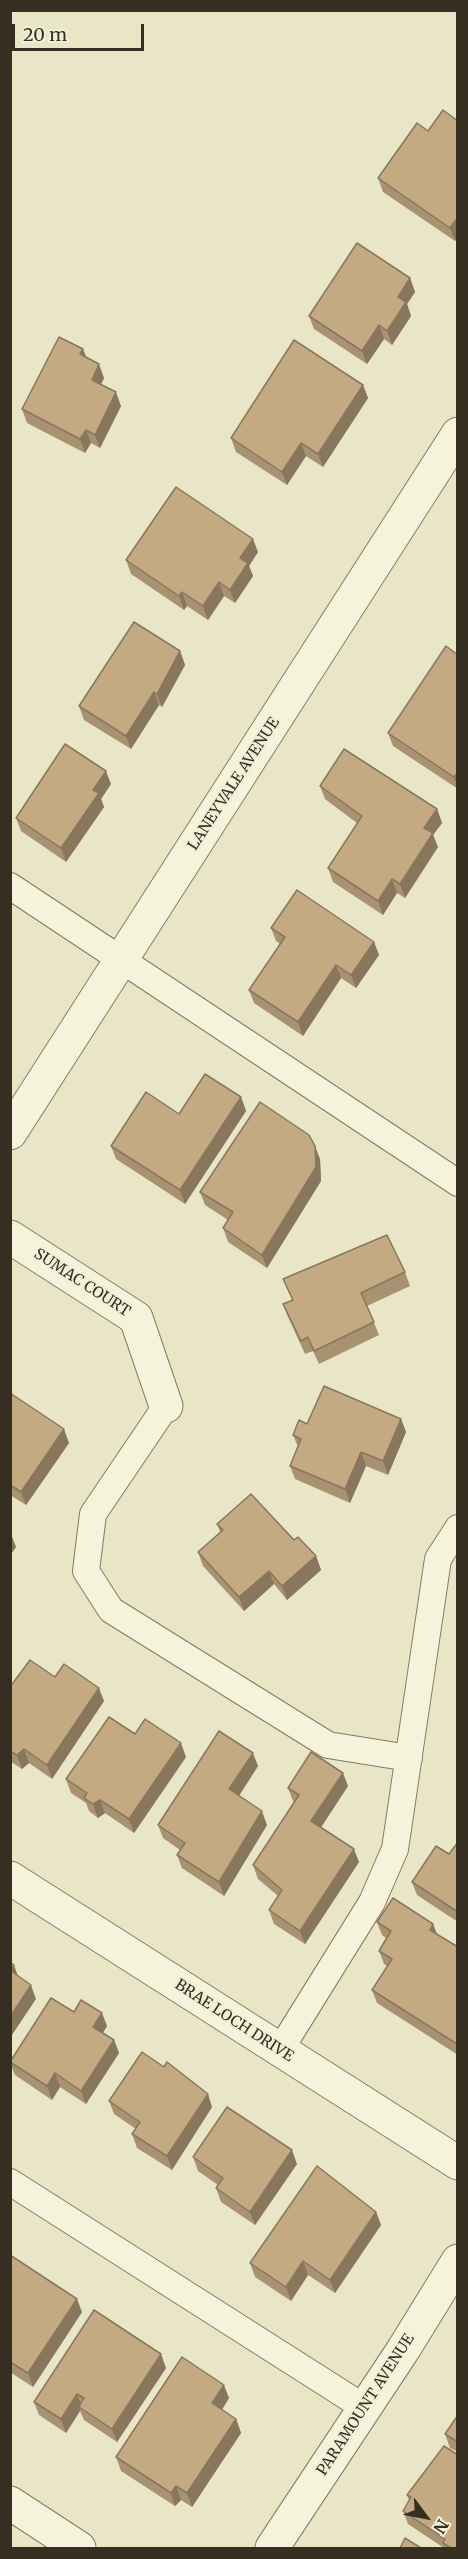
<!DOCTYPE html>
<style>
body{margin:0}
#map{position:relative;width:468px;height:2559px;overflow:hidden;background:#e9e6c8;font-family:Merriweather,serif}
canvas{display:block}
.frame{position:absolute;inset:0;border:12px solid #362f21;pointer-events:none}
.north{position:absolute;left:396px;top:2487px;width:60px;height:60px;-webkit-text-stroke:4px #f2efd7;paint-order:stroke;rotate:122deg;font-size:16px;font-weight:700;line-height:24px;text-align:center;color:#362f21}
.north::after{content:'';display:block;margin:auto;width:21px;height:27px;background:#362f21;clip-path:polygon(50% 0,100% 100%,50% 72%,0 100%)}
.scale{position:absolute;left:12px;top:24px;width:132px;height:27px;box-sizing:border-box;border:3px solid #362f21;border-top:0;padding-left:8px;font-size:18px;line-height:21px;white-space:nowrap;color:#362f21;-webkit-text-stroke:4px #f2efd7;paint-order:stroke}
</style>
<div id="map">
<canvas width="468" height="2559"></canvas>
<div class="frame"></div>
<div class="north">N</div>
<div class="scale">20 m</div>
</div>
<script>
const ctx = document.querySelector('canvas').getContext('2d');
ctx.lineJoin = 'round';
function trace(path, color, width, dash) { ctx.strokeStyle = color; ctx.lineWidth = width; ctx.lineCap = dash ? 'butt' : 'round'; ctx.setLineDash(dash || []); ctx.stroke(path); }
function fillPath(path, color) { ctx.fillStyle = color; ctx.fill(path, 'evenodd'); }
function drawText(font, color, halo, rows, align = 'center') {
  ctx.font = font + ' Merriweather,serif'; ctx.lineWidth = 4.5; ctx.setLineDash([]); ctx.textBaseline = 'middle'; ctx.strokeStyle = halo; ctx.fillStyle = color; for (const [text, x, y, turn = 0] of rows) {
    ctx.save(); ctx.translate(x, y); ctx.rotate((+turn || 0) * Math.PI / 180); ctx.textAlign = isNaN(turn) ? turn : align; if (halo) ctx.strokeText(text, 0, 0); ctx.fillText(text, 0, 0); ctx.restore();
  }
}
const service = new Path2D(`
 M10,886l448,297
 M166,1406l-73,108 -7,57 25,39 217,135 81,13
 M280,2050l92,-148 23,-53 43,-290 20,-31
 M10,2182l355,226`);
const minor = new Path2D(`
 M10,1237l126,81 30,88
 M10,1878l448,285
 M10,2503l69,45
 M272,2548l131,-198 55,-89`);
const tertiary = new Path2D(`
 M10,1133l448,-699`);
const wall = new Path2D(`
 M428,131l27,110 -72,-49 -5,-14z
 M410,278l5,14 -8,12 4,12 -19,29 -8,-6 -17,25 -53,-35 -5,-13z
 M83,349l3,8 18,21 -3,6 20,22 -21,42 -9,-5 -6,10 -58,-30 -5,-14z
 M363,385l5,13 -45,69 -17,-11 -19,29 -51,-33 -5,-14z
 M258,552l-9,14 4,10 -18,27 -11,-7 -16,24 -21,-14 -3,4 -53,-36 -5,-14z
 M180,651l5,14 -23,42 -3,-2 -28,44 -47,-29 -5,-14z
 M458,655v134l-65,-43 -5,-13z
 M111,784l-10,15 3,8 -38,55 -45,-31 -5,-13z
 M320,786l117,23 5,14 -9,12 5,12 -33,51 -8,-5 -14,22 -50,-33 -5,-14 29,-45 -32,-24z
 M271,928l103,14 5,13 -23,33 -15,-10 -38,58 -49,-33 -5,-13 31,-46 -4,-3z
 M241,1097l5,14 -61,93 -69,-45 -5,-13 68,-32z
 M320,1159l1,22 -54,87 -39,-26 -5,-14 5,-8 -23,-15 -5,-13z
 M405,1272l5,14 -43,20 12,29 -60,29 -6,-13 -8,3 -17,-37 -5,-13 9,-4 -9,-21z
 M10,1393l59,50 -43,62 -16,-10z
 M401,1419l5,13 -18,43 -22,-9 -16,37 -55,-24 -5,-13 8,-19 -5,-12 14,-11z
 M217,1524l77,16 22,16 5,14 -34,30 -13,-16 -30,27 -41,-45 -5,-14 22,-20z
 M55,1677l49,24 -52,78 -23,-16 -7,6 -12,-8v-74z
 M135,1734l51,23 -52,76 -29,-20 -7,5 -9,-7 -3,-8 -15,-10 -5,-14z
 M258,1766l-19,30 28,29 -43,71 -42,-28 -5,-13 3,-5 -17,-12 -5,-13z
 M348,1786l-27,41 38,35 -54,82 -31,-20 -5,-14 9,-14 -20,-17 -5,-14 41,-63 -1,-1 -5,-13z
 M458,1842v80l-41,-27 -5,-13 37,-28z
 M377,1922l56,2 4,10 21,13v108l-81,-52 -5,-13 15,-24 -3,-2 -5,-13 7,-13 -4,-3z
 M74,2012l33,14 -4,7 11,7 5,13 -33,51 -26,-17 -8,13 -37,-25 -5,-12v-2z
 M109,2101l103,6 -40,63 -35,-22 -5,-14 4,-5 -22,-15z
 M193,2157l104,7 -42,61 -34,-23 -5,-14 2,-3 -20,-14z
 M376,2212l5,13 -46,68 -27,-18 -17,26 -36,-24 -5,-14z
 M10,2255l72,57 -49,75 -23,-15z
 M166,2368l-49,74 -33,-22 -4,-9 -14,22 -27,-18 -5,-13z
 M229,2398l-7,12 14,9 5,14 -49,74 -11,-7 -6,6 -54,-35 -5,-14z
 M458,2415v37l-8,-4 -5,-14z
 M444,2446l14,102h-14l-36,-24 -5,-13 6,-11 -2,-5z`);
const shadedWall = new Path2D(`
 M458,217v21l-3,3 -5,-13z
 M410,278l5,14 -8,12 4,12 -19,29 -5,-14 11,-34z
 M379,325l5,14 -17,25 -5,-13z
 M83,349l5,13 -8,-8z
 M99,364l5,14 -7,15 -5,-13z
 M363,385l5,13 -45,69 -5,-13z
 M116,392l5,14 -21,42 -5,-13z
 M86,430l5,13 -6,10 -5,-14z
 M301,443l5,13 -19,29 -5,-13z
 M253,539l5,13 -9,14 4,10 -18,27 -5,-13 10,-32z
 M219,582l5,14 -16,24 -5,-14z
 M182,592l5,14 -3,4 -5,-14z
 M180,651l5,14 -23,42 -5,-13z
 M154,692l5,13 -28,44 -5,-13z
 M106,771l5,13 -10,15 3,8 -38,55 -5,-14 32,-58z
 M458,772v14l-4,-9z
 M437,809l5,14 -9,12 5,12 -33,51 -5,-14 24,-56z
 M392,879l5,14 -14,22 -5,-14z
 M374,942l5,13 -23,33 -5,-13z
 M336,965l5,13 -38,58 -5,-14z
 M241,1097l5,14 -61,93 -5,-14z
 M315,1146l5,13 1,22 -54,87 -5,-13z
 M401,1419l5,13 -18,43 -5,-14z
 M64,1429l5,14 -43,62 -5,-13z
 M361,1452l5,14 -16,37 -5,-14z
 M11,1534l5,13 -6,9v-21z
 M316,1556l5,14 -34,30 -5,-14z
 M269,1571l5,13 -30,27 -5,-14z
 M99,1688l5,13 -52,78 -5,-14z
 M181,1743l5,14 -52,76 -5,-14z
 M24,1749l5,14 -7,6 -5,-14z
 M253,1753l5,13 -24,37 -5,-14z
 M343,1773l5,13 -32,49 -5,-14z
 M100,1800l5,13 -7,5 -5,-14z
 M262,1811l5,14 -43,71 -5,-14z
 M354,1849l5,13 -54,82 -5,-13z
 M433,1924l5,13 -8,-7z
 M14,1965l5,14 -8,-8z
 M31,1985l5,14 -26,39v-21z
 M102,2013l5,13 -9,14 -5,-13z
 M114,2040l5,13 -33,51 -5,-13z
 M55,2073l5,14 -8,13 -5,-14z
 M208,2094l4,13 -40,63 -5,-14z
 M292,2150l5,14 -42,61 -5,-13z
 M376,2212l5,13 -46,68 -5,-13z
 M303,2261l5,14 -17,26 -5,-14z
 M77,2299l5,13 -49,75 -5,-14z
 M161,2354l5,14 -49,74 -5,-13z
 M224,2385l5,13 -12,19 -5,-14z
 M77,2394l5,14 -3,-1 1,4 -14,22 -5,-14z
 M236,2419l5,14 -49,74 -5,-14z
 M176,2486l5,14 -6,6 -4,-13z`);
const building = new Path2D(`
 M443,110l15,11v96l-8,11 -72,-50 39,-55 11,8z
 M357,243l53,35 -12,19 8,5 -19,29 -8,-6 -17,26 -53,-35z
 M59,337l24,12 -3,5 19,10 -7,16 24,12 -21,43 -9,-5 -6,9 -58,-30z
 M294,340l69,45 -45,69 -17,-11 -19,29 -51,-34z
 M176,487l77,52 -13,19 8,5 -18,27 -11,-8 -16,24 -21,-14 -3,4 -53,-36z
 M134,622l46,29 -23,43 -3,-2 -28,44 -47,-30z
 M446,646l12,9v117l-4,5 -66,-44z
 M65,744l41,27 -13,19 6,3 -38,55 -45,-30z
 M344,749l93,60 -13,19 9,5 -33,51 -8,-5 -14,22 -50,-33 34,-52 -42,-30z
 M297,890l77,52 -23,33 -15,-10 -38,57 -49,-32 36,-53 -14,-9z
 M205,1074l36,23 -61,93 -69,-44 35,-54 33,22z
 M260,1102l49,33 6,11 1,21 -54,88 -39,-27 10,-16 -33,-20z
 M387,1235l18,37 -44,21 13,29 -60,29 -6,-14 -7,4 -18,-37 10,-4 -10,-21z
 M324,1386l77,33 -18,42 -22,-9 -16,37 -55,-23 11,-27 -8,-4 6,-15 8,4z
 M10,1393l54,36 -43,63 -11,-7z
 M251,1494l43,46 4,-3 18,19 -34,30 -13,-15 -30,26 -41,-45 25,-22 -6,-6z
 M30,1660l25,17 9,-13 35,24 -52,77 -23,-16 -7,6 -7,-4v-64z
 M109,1717l26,17 10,-15 36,24 -52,76 -29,-19 -7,4 -9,-6 3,-5 -21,-14z
 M219,1731l34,22 -24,36 33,22 -43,71 -42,-27 8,-12 -27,-18z
 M311,1752l32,21 -32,48 43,28 -54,82 -31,-21 13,-20 -29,-25 46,-70 -11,-7z
 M458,1842v70l-46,-30 24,-36 13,8z
 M393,1898l40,26 -3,6 28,17 -1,97 -85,-54 20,-31 -13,-8 12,-20 -14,-9z
 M10,1962l4,3 -3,6 20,14 -21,32z
 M51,1998l23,14 7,-12 21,13 -9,14 21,13 -33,51 -26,-18 -8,13 -37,-24z
 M142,2052l22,15 3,-5 41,32 -41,62 -35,-22 8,-12 -31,-21z
 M227,2107l65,43 -42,62 -34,-24 7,-10 -30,-21z
 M317,2166l59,46 -46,68 -27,-19 -17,26 -36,-24z
 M10,2255l67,44 -49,74 -18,-11z
 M94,2310l67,44 -49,75 -33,-22 5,-9 -7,-4 -16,25 -27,-17z
 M182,2357l42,28 -12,18 24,16 -49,74 -11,-7 -5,7 -55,-36z
 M458,2415v27l-13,-8z
 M444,2446l14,9v93h-7l-8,-5 2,-4 -42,-28 8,-14 -4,-2z
 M405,2538l16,10h-21z`);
const streetNames = [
 ["LANEYVALE AVENUE",234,784,-57],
 ["SUMAC COURT",82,1283,33],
 ["BRAE LOCH DRIVE",234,2021,33],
 ["PARAMOUNT AVENUE",366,2405,-57]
];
trace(service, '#847a5f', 28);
trace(minor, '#847a5f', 35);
trace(tertiary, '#847a5f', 35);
trace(service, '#f5f3db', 26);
trace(minor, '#f5f3db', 33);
trace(tertiary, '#f5f3db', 33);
fillPath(wall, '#a89271');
fillPath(shadedWall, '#88775c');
fillPath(building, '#c3aa83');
trace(building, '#88775c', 1.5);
drawText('15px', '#362f21', '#f2efd7', streetNames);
</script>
